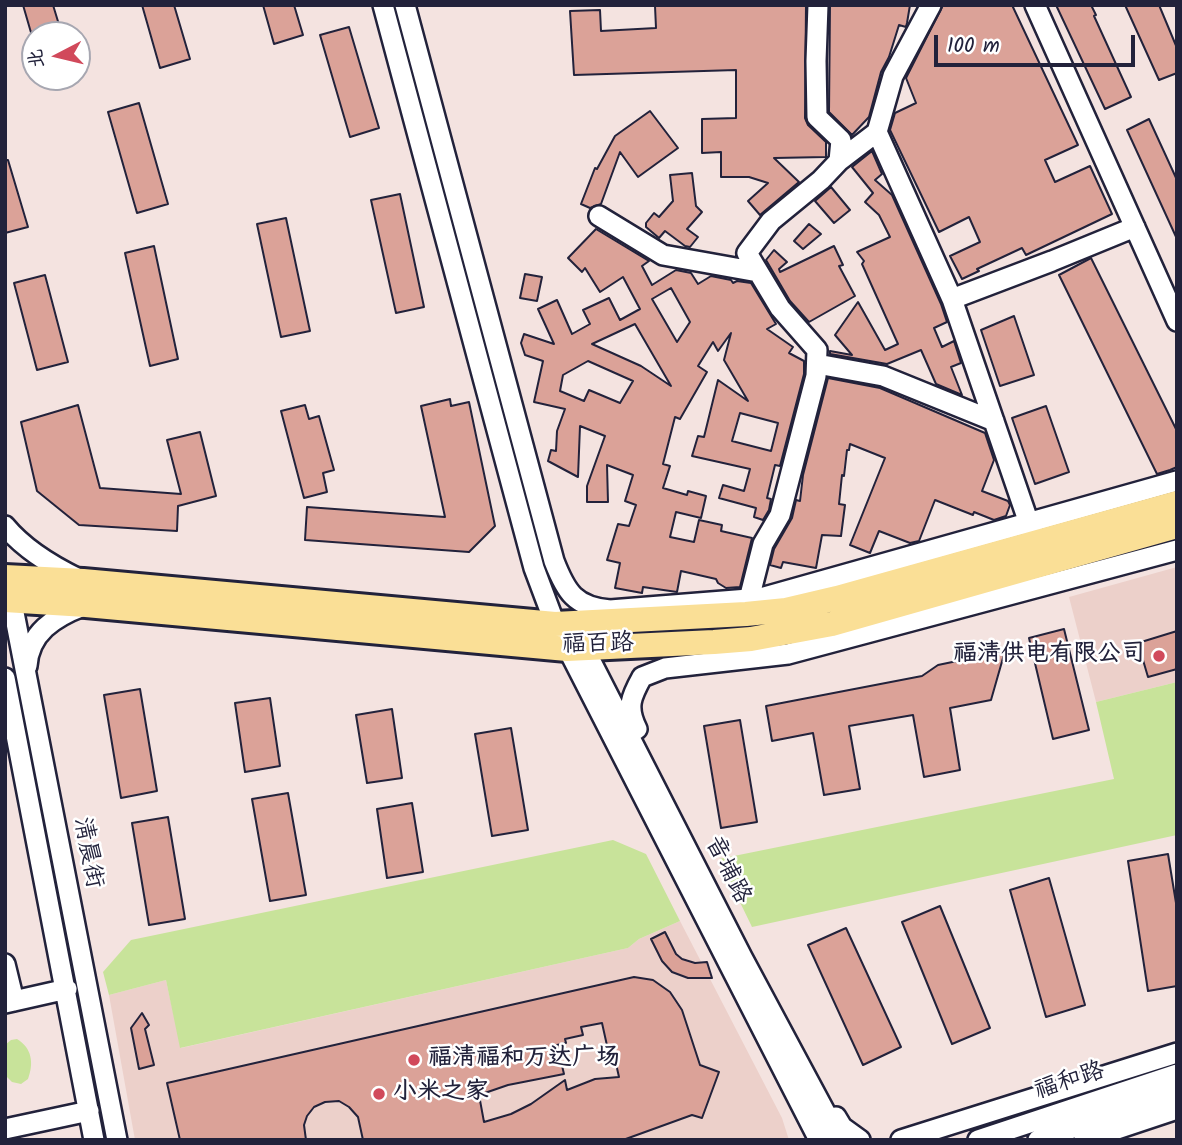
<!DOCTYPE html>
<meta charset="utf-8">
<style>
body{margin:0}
#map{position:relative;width:1182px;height:1145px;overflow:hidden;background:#f4e3e0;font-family:Kalam,"LXGW WenKai TC",sans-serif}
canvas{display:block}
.frame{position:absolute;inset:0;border:7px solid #22223b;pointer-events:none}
.north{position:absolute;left:21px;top:21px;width:70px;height:70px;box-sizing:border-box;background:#fff;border:2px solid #a7a7b1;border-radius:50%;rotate:263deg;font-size:19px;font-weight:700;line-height:28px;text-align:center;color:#22223b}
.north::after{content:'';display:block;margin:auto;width:24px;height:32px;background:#d1495b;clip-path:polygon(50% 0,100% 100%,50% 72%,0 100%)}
.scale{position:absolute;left:934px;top:35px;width:201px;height:32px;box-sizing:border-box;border:4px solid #22223b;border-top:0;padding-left:9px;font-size:21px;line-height:24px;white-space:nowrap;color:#22223b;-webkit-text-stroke:5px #fff;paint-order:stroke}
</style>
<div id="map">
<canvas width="1182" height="1145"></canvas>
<div class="frame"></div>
<div class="north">北</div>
<div class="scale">100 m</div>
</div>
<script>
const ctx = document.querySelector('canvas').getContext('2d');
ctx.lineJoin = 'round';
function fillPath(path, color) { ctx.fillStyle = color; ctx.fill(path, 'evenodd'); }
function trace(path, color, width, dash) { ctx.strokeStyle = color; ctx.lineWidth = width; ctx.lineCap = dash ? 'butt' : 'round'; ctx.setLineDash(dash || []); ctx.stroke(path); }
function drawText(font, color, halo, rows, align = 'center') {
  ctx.font = font + ' Kalam,"LXGW WenKai TC",sans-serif'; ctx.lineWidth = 5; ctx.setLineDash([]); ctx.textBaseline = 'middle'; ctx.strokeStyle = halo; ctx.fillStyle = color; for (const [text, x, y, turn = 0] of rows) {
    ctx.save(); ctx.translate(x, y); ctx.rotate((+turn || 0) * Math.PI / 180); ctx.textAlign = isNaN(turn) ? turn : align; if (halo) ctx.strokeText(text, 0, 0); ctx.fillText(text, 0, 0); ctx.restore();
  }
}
const built = new Path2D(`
 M1177,567v115l-81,20 -27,-105z
 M680,921l102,197 7,22h-654l-26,-145 57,-15 15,68 447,-100 11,-9z`);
const green = new Path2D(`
 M1177,682v153l-425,92 -33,-68 395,-80 -18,-77z
 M613,840l33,14 34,67 -41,18 -11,9 -448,100 -14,-68 -57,15 -6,-23 28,-32z
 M17,1039c15,9 17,24 11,40l-7,5 -9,-2 -7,-7v-30l6,-5z`);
const building = new Path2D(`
 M23,5h30l7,23 -28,8z
 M142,5h32l16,54 -30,9z
 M263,5h31l9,30 -29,9z
 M673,5h133l-1,113 3,7 18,17v15l-52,1 25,24 -39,33 -12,-14 20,-18 -19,-6h-28v-25l-19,1v-34l34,-1v-48l-162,5 -4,-64 30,-1 1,21 55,-3 -1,-22z
 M830,5h80l-3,18 -1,4 -7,-2 -10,32 -8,15 -12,45 -17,18 -23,-23z
 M943,5h69l66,140 -33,15 10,22 35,-16 22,48 -86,41 -4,-7 -45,21 2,2 -17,8 -12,-23 30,-14 -11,-25 -30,15 -49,-102 5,-17 21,-10 -10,-25z
 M1056,5h35l5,10 -2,1 37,81 -26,12z
 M1125,5h34l18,43v25l-18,7z
 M349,27l30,101 -29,9 -30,-102z
 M139,103l29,101 -31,9 -29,-101z
 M650,111l28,37 -40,29 -18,-25 -19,52 -11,4 -9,-4 14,-36 2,1 18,-33z
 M1149,119l28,61v59l-50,-109z
 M872,151l10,23 -7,6 17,15 49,109 6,18 -13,6 8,19 12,-6 7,22 -10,4 11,28 -26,-11 -15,-34 -34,14 -57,-10v-3l22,4 -17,-20 23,-33 27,48 13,-6 -36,-80 2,-3 -7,-9 33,-15 -11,-22 -14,-13 8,-9 -21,-26z
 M5,160h3l20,67 -23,6z
 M692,173l4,33 6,6 -15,17 11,8 -8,10 -5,-1 -20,-15 -6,7 -13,-11v-4l8,-10 5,4 14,-16 -3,-26z
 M831,187l19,23 -16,13 -19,-22z
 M400,194l24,113 -28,6 -25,-113z
 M286,218l24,113 -29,6 -24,-113z
 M809,224l12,10 -18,15 -9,-8z
 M596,229l53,32 -7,5 10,19 24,-15 15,3 7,11 13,-8 20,4 2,3 4,-2 14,2 25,41 -9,5 26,18 -4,6 15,8v13l-24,92 -5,-1 -8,33 4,1 -2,11 -6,10 -9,-3 2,-9 -37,-10 4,-13 21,6 6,-22 -58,-13 6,-20 6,1 14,-57 30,21 -24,-41 7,-27 -13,18 -5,-9 -15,24 9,6 -27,47 -5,-2 -12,47 7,2 -7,22 24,7 1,-4 18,5 -5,22 -25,-6 -6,25 24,5 5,-22 23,5 -1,6 31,7 -12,49 -14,1 -8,-5 -2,-4 -35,-8 -4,21 -34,-5 -1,6 -27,-5 5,-25 -13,-3 11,-36 11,2 7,-21 -11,-4 8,-26 -26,-10 1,37h-21v-16l18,-50 -25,-10 -2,51 -30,-16 3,-11 5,1 1,-20 8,-22 -31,-7 9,-41 -18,-6 -4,-12 3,-9 30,10 -16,-35 19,-9 15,34 18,-10 -7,-14 26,-12 11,22 20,-11 -17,-32 -23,15 -15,-24 -3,4 -14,-14zM671,288l19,34 -13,20 -25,-43zM635,324l36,62 -30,-20 -49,-22zM588,361l45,20 -13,22 -31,-13 -5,11 -24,-10 3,-16zM740,413l38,10 -7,28 -39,-10z
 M154,246l24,113 -28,7 -25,-113z
 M834,246l9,19 -4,1 16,30 -46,26 -19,-21 -24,-41 8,-10 13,12 -8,7 1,3z
 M1091,258l86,173v36l-7,3 -13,4 -98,-199z
 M525,274l17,3 -5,24 -17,-3z
 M45,275l23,87 -31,8 -23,-87z
 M1014,316l20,59 -34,11 -19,-56z
 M828,378l52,10 105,45 9,27 -12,31 26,10 2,4 -4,11 -12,4 -20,-8 -1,3 -38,-15 -16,41 -9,2 -31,-12 -9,22 -20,-8 35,-87 -35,-14 -1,6h-2l-3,26 -2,-1 -3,29 6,1 -4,31 -19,-1 -6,33 -33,-6 -2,6 -11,-3 4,-16 18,-31 4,-18 4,1 3,-26z
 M450,399l1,7 18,-4 26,124 -26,26 -164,-12 2,-33 138,10 -24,-111z
 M78,405l22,83 81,6 -14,-54 33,-8 16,64 -38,10 -1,25 -98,-6 -42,-34 -16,-69z
 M305,405l4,14 10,-3 15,54 -11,3 4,19 -23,6 -23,-87z
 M1046,406l23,66 -34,12 -23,-66z
 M1064,629l25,101 -36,9 -24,-101z
 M1177,631v38l-29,8 -10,-34z
 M1005,651l-14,49 -41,8 10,62 -36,7 -11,-62 -64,11 11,63 -36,6 -11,-62 -41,8 -6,-35 156,-30 16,-11z
 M140,689l17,102 -36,7 -17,-103z
 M270,698l10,68 -35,6 -10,-69z
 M392,709l10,69 -35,5 -11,-68z
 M740,720l17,102 -36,6 -17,-102z
 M511,728l17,102 -36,6 -17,-102z
 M288,793l18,102 -36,6 -18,-102z
 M412,803l11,69 -36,6 -10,-69z
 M168,817l17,102 -36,6 -17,-102z
 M1168,854l9,55v77l-29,5 -20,-130z
 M1049,878l36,127 -39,12 -36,-127z
 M940,906l50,122 -38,16 -50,-122z
 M846,928l55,119 -38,18 -55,-120z
 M665,932l11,22 6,5 13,4 12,-1 5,16h-24l-16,-6 -10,-11 -11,-22z
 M634,977l19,3 17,12 12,18 18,55 19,7 -17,46 -10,-3 -69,25h-260l-5,-23 -9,-10 -10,-6 -14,1 -11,5 -7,9 -3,9 2,15h-126l-13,-57zM602,1023l6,27 6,5 5,22 -24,2 -28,11 -2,-10 -34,24 -20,10 -27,8 -5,-27 29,-10 56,-11 -7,-29 9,-2 -1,-4 18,-4 -2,-8z
 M142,1013l7,12 -4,4 9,36 -15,4 -8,-41z`);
const minor = new Path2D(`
 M383,5l151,563 21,56 264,516
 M405,5l149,556c12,31 21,46 56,49l151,-12 416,-117
 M818,5l-2,56 1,56 24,23 -2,21
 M1035,5l142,316
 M877,132l75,167 100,-38 83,-34
 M599,216l64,39 95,17
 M952,299l81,236
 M817,364l66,12 111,45
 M5,526c19,23 47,40 74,53
 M9,587l108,553
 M746,611l17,-67 17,-29 36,-139 1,-26 -37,-42 -33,-55 24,-32 50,-41 18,-19 38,-29 16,-56 38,-71
 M579,638l163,319 98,183
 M27,666c2,-33 27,-49 56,-60
 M5,678l89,462
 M637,729c-11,-22 -6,-32 5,-52l23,-9 123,-14 389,-104
 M5,964l9,37
 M5,1003l62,-14
 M836,1117l6,10 18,13
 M5,1129l84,-18
 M901,1140l276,-87
 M978,1140l199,-66
 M1038,1140l139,-48
 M1084,1140l93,-31`);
const major = new Path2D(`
 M5,577l78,4 472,43 191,-10 40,-4 51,-12 340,-95
 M5,600l81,5 481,44 147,-7 37,-3 81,-15 345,-98`);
const markers = [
 [1159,656,7,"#d1495b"],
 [414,1060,7,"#d1495b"],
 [379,1094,7,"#d1495b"]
];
const streetNames = [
 ["福百路",598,646,-1],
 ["清晨街",86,853,79],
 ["音埔路",726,871,63],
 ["福和路",1070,1083,-18]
];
const poiNames = [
 ["福清供电有限公司",1145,656,"right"],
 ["福清福和万达广场",428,1060],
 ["小米之家",393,1094]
];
fillPath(built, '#ecd0ca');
fillPath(green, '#c8e39a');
fillPath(building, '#dba298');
trace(building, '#22223b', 2);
trace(minor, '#22223b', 24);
trace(major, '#22223b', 30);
trace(minor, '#fff', 19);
trace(major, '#fadf96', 24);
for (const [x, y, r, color] of markers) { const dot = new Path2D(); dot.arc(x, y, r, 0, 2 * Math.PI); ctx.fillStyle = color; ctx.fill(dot); trace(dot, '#fff', 2.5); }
drawText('24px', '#22223b', '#fff', streetNames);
drawText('bold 24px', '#22223b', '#fff', poiNames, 'left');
</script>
